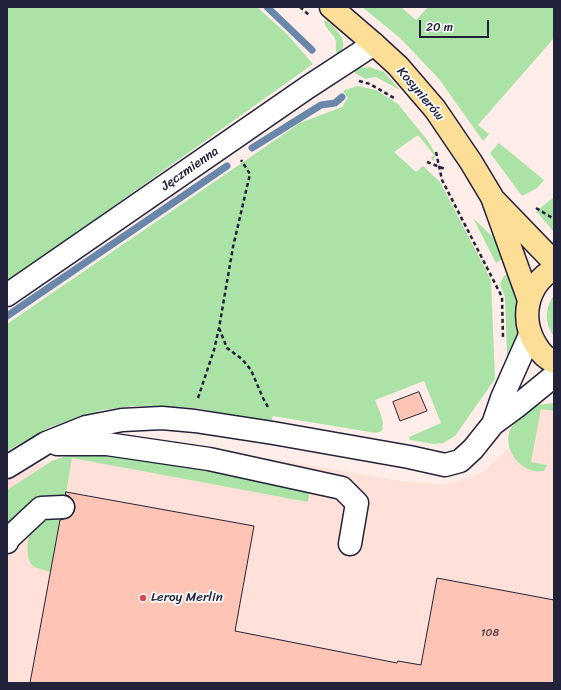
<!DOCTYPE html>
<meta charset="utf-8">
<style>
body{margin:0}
#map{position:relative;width:561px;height:690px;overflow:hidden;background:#ffede9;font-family:Sriracha,sans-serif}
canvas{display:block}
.frame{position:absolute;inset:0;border:8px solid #22223b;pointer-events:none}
.scale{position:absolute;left:419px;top:20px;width:70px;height:18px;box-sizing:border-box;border:2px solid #22223b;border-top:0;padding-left:5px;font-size:12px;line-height:14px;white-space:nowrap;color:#22223b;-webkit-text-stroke:3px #fff;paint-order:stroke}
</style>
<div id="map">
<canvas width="561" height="690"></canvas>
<div class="frame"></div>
<div class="scale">20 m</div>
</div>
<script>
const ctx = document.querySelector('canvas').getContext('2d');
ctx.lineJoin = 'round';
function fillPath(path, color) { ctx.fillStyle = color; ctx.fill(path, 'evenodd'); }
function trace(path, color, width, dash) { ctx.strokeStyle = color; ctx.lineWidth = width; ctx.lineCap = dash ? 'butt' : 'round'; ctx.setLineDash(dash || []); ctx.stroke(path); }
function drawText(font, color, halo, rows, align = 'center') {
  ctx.font = font + ' Sriracha,sans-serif'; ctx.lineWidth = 3.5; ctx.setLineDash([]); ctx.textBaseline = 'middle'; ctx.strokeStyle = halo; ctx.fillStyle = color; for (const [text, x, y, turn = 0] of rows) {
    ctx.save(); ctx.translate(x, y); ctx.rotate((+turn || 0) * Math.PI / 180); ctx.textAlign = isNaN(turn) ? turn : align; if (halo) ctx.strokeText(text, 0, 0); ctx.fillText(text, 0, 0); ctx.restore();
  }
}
const built = new Path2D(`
 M540,407l14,1v275h-547v-212l95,-21 71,-8 228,39 44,4 37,-12 26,-24z`);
const green = new Path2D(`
 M7,7h250l30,27 26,30 -306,218z
 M362,7h39l15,13 12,-13h126v31l-76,87 11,9 -6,7 -44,-62 -39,-41z
 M326,20c12,11 24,20 13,38 -6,-10 -1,-13 -4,-19 -3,-7 -10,-10 -11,-18z
 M370,67l14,5 16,18 -24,-13 -11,2 -13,-8 6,-3z
 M357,86l19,4 22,14 30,37 7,12 -1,8 -3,-3 3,-3 -16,-20 -24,17 22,20 7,-6 17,16 51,98 4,99 -40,57 -12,7 -9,1 -24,-4 -1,-3 32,-14 -17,-42 -49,19c4,11 10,20 7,31l-6,2 -103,-17 -2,6 -75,-14 -63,-2 -31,4 -52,17 -43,24v-127l293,-201 42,-16 6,-9 -5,-7z
 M499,143l45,37 -7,8 -15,8 -32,-43z
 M554,197v35l-18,-21z
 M473,218l22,21 10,18 -9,6z
 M510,271l10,20 -1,44 -4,30 -8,-7 -2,-61 -5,-13 3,-7z
 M554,295v41c-10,-12 -9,-29 0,-41z
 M554,403v8l-13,-2 -10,53 16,3 -3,6c-20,4 -40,-18 -35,-38 3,-9 10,-16 16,-24l3,4 7,-8z
 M89,448l221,40 -2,14 -236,-44 -7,41c-8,0 -19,-2 -26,0 -13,4 -24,17 -32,27v-36l45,-29z
 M46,516l15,1 -10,55c-6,-2 -14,-3 -18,-6 -8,-7 -6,-29 -2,-38 2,-4 10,-8 15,-12z`);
const stream = new Path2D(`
 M267,7l45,43
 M252,148l69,-43 14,-2 7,-6
 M7,316l220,-150`);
const building = new Path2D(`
 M419,392l8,19 -27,10 -7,-19z
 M66,492l188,34 -19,105 162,32 1,-2 23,4 16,-87 117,22v83h-524l30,-163 10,-3 4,-5 1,-5 -2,-7 -4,-4 -3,-1z`);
const path = new Path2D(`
 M300,7l9,8
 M359,81l11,3 24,14
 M436,152l6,28 60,117 1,41
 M427,162l18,7
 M536,208l18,11
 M219,328l8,20 15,11 9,11 12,28 6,11
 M198,398l16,-48 5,-22 14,-81 17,-73 -9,-14`);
const minor = new Path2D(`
 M7,295l301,-208 66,-43
 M493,424l9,-26 28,-63
 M57,444h50l102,15 133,29 15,15 -7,41
 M7,467l39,-24 40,-16 36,-7 40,-2 33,3 78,12 136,24 36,8 15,-4 13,-12 20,-25 23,-17 38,-31
 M7,542l1,-3 33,-31 22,-1`);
const major = new Path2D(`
 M331,7l43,37 24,22 37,43 36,53 21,35 37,103
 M495,201l59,61
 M554,269c-28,16 -34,50 -18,76 4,7 11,14 18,17`);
const markers = [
 [143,598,4,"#d1495b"]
];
const numberNames = [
 ["108",490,633]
];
const streetNames = [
 ["Kosynierów",420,94,50],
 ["Jęczmienna",190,169,-35]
];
const poiNames = [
 ["Leroy Merlin",151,598]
];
fillPath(built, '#ffe1d9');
fillPath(green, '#abe3a6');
trace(stream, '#6887aa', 7);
fillPath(building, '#fec4b5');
trace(building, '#22223b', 1);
trace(minor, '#22223b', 25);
trace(major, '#22223b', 25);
trace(path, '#22223b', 2.5, [4, 3]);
trace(minor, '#fff', 22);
trace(major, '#fdde96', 22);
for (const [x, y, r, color] of markers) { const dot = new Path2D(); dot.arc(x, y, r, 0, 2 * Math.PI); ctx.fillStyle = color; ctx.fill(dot); trace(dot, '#fff', 1.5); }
drawText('11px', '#594a5a', null, numberNames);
drawText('13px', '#22223b', '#fff', streetNames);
drawText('13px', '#22223b', '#fff', poiNames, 'left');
</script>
